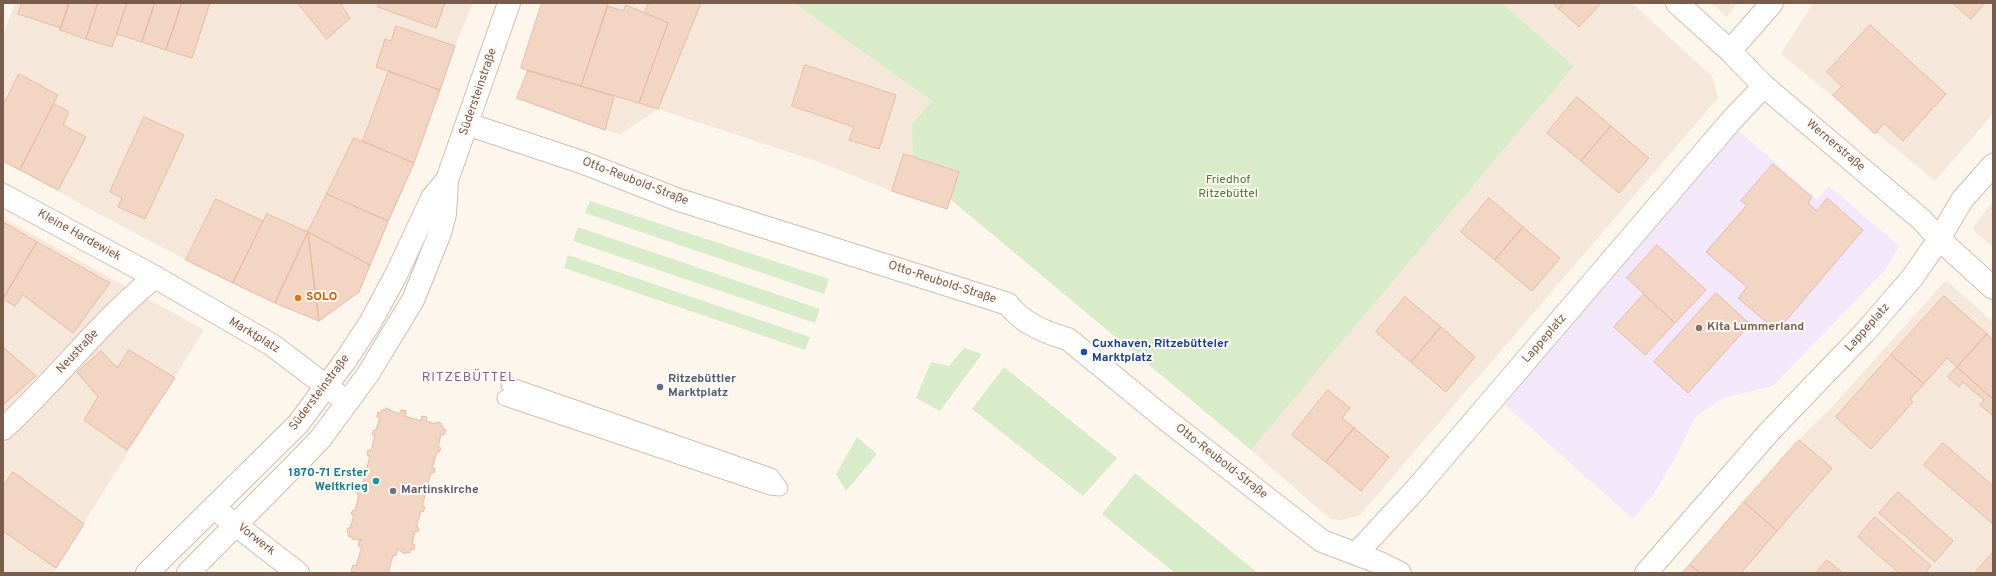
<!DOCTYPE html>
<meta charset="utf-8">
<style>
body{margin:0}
#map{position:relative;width:1996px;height:576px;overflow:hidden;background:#fdf6ec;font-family:Overpass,sans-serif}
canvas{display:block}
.frame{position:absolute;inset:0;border:4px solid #7a5c4d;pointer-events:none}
</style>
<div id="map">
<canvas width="1996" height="576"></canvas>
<div class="frame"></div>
</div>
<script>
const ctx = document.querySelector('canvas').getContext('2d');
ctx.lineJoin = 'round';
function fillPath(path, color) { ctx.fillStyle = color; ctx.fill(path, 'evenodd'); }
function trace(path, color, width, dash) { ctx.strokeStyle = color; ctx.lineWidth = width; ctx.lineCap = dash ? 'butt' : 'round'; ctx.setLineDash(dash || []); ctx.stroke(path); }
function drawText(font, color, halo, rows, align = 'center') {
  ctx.font = font + ' Overpass,sans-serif'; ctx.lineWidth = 4; ctx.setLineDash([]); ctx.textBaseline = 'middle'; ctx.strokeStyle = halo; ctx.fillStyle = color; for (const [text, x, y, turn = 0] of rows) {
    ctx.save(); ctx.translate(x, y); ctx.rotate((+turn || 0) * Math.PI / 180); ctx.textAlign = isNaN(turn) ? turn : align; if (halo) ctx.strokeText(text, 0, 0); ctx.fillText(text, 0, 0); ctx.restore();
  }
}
const residential = new Path2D(`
 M15,3h458l-18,43 -41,117 -55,129 -40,29 -44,-18 -89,-43 -100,-53 -83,-47v-125z
 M542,3h252l138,98 -20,23 47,48 -12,37 -55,-18 -70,-28 -164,-54 -38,26 -103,-36 11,-27 -7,-4z
 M1502,3h130l80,73 6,22 -359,418 -18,4 -9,-1 -9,-6 -72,-63 323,-384z
 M1711,3h26l-10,14z
 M1813,3h180v111l-58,67 -154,-127z
 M1993,201v46l-21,-18z
 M3,218l201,112 -151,243h-50z
 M1946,280l47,42v251h-312l128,-144 22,-21z`);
const education = new Path2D(`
 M1738,130l79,70 12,-14 70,60 -14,24 -112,116 -50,12 -28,19 -18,38 -24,40 -20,24 -129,-115z`);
const green = new Path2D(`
 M794,3h708l72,63 -323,384 -301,-251 9,-27 -46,-15 -1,-33 20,-23z
 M590,201l239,78 -5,15 -239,-81z
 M578,227l242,82 -5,14 -242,-82z
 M568,255l242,82 -5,13 -241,-82z
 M964,348l18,6 -42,57 -24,-13 15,-36 18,4z
 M1004,367l113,91 -34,38 -111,-87z
 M857,437l20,17 -31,37 -10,-17z
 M1135,473l123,100h-83l-73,-59z`);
const building = new Path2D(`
 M22,3h39l8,2 -8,23 -43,-14z
 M69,3h29l-12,36 -26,-9z
 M98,3h29l-15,44 -26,-8z
 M127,3h28l-13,39 -25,-8z
 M155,3h27l-16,47 -24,-8z
 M182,3h28l-18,55 -26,-8z
 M298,3h42l10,15 -23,21z
 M380,3h65l-9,25 -58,-21z
 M542,3h66l-27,83 -60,-18z
 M649,3h52l-43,106 -19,-6 29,-80 -23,-10z
 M1553,3h11l-5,6z
 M1564,3h37l-22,24 -20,-18z
 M1953,3h32l-14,16z
 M626,5l42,18 -29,80 -58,-17 27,-80 15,5z
 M1870,25l76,69 -43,47 -19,-18 -9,11 -42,-39 9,-9 -15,-14z
 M396,26l59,20 -15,44 -64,-23 9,-28 6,2z
 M805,65l91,30 -17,54 -30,-9 5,-13 -62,-21z
 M389,71l51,19 -26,73 -51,-22z
 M528,71l86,25 -9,34 -88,-32z
 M19,74l39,21 -38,75 -17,-9v-55z
 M1577,97l34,29 -30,35 -34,-28z
 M54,104l15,8 -6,13 23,12 -28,53 -38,-20z
 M144,117l40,18 -39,84 -27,-12 4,-9 -12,-6z
 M1611,126l38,32 -30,35 -38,-32z
 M354,138l60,25 -26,58 -61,-27z
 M904,154l55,18 -12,37 -55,-18z
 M1773,164l39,33 -4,6 9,8 10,-13 36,32 -86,101 -39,-33 9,-11 -41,-35 41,-47 -6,-4z
 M327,194l61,27 -18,44 -62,-33z
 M1489,198l34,29 -28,33 -34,-28z
 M216,199l47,22 -30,62 -47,-23z
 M267,214l41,18 -33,71 -42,-20z
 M3,222l34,20 -34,57z
 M1523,227l37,31 -28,33 -37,-31z
 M308,232l11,89 -44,-18z
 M308,232l62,33 -11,27 -40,29z
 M37,242l73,41 -37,50 -50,-38 -8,11 -12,-7z
 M1657,245l49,45 -31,33 -48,-45z
 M1716,293l34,31 -62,69 -34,-31z
 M1644,294l31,29 -30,32 -31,-28z
 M1944,296l43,38 -30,33 -10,-9 -23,26 -33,-29z
 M1405,297l36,30 -30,35 -35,-30z
 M1441,327l34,30 -29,35 -35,-30z
 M1987,334l6,6v59l-36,-32z
 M3,347l33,29 -33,29z
 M129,350l46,28 -48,72 -43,-30 14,-23 -21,-25 24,-21 16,17z
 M1891,355l33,29 -14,15 3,3 -42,47 -35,-32z
 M1957,367l36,32v17l-13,-11 4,-5 -21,-18 -4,5 -11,-10z
 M1328,390l22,18 -8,10 12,10 -28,34 -34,-27z
 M386,408l13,6 2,-4 5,1 -1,5 16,5 1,-5 5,1 -1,4 9,3 1,-2 5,1 -1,2 3,1v3l3,1 -2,5 -3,-1 -3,13 3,1 -2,4h-2l-5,16h3l-1,5 -3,-1 -4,15 3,1 -1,4h-3l-4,14 3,1 -2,5 -2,-1 -5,16 3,1 -1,4 -3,-1 -3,13 3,1 -1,5 -3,-1 -1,4 -4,-1 -1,2 -8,-5 -1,7 -3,-1 -5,18h-33l-4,-2 2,-6 3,1 6,-20h-4l2,-6h2l-10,-1v-2l-4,-1 2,-3 -3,-1 1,-4h2l4,-13 -3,-1 2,-4 2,1 4,-16 -2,-1 1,-4h3l4,-15h-3l1,-5 3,1 4,-15 -3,-1 1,-5 3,1 4,-16 -3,-1 2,-4h2l4,-12 -3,-1 1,-5 3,1 1,-3h4z
 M1354,428l35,29 -28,34 -35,-29z
 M1799,440l33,28 -55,63 -33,-29z
 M1943,443l50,43v38l-69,-59z
 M13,472l71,52 -28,44 -53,-37v-44z
 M1898,492l55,49 -18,21 -56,-49z
 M1744,502l33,29 -36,42h-41l-10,-8z
 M1875,517l56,49 -6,7h-26l-41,-36z
 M1993,552v21h-18z
 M1827,560l16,13h-27z
 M1690,565l10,8h-17z`);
const lane = new Path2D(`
 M509,385l262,91 9,12
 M505,398l265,89 10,1`);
const street = new Path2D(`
 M1677,3l53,48 34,35 158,134 17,19 54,49
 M1730,51l42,-48
 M467,124l117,39 92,36 332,105c13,18 38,29 60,35l95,78 159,124 58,22 20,10
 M3,195l152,82 117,68 66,50
 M3,429c53,-48 96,-107 152,-152
 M224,516l74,57
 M1356,554l60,-65 314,-367 34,-36
 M147,573l151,-149 47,-63 25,-38 26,-48 36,-77 15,-18
 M188,573l112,-113 21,-22 47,-64 45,-74 27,-67 5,-19 2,-34 62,-177
 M1646,573l124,-142 96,-100 46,-53 27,-39 23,-39 31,-35`);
const markers = [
 [298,298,4,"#e8710a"],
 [1699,328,4,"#8d6e63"],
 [1084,352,4,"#1a4fb4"],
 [660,387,4,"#5c6f8a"],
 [376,481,4,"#0f9aa8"],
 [393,491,4,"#6b7280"]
];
const streetNames = [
 ["Südersteinstraße",479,92,-71],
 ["Wernerstraße",1835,146,40],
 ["Otto-Reubold-Straße",635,182,21],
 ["Kleine Hardewiek",79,236,29],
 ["Otto-Reubold-Straße",942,283,18],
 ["Lappeplatz",1868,328,-48],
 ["Marktplatz",254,336,31],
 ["Lappeplatz",1545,339,-49],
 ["Neustraße",78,352,-47],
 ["Südersteinstraße",320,393,-53],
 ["Otto-Reubold-Straße",1221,462,38],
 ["Vorwerk",256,540,38]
];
const parkNames = [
 ["Friedhof",1228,181],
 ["Ritzebüttel",1228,195]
];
const foodNames = [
 ["SOLO",306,298]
];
const educationNames = [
 ["Kita Lummerland",1707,328]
];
const transitNames = [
 ["Cuxhaven, Ritzebütteler",1092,345],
 ["Marktplatz",1092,359]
];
const serviceNames = [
 ["Ritzebüttler",668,380],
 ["Marktplatz",668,394]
];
const cultureNames = [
 ["1870-71 Erster",368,474],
 ["Weltkrieg",368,488]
];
const worshipNames = [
 ["Martinskirche",401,491]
];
const neighbourhoodNames = [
 ["RITZEBÜTTEL",469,378]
];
fillPath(residential, '#f5e8da');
fillPath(education, '#f3e8fa');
fillPath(green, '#d8ecc9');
fillPath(building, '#f3d5c3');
trace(building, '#e6bba3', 1);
trace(lane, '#d1beb0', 17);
trace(street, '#d1beb0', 24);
trace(lane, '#fff', 15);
trace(street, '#fff', 22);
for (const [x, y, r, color] of markers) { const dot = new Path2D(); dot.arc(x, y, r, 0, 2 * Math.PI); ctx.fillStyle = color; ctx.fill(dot); trace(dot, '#fffaf3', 1.5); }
drawText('12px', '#7a5c4d', '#fffaf3', streetNames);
drawText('12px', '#537a41', '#fffaf3', parkNames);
drawText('bold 12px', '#c56008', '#fffaf3', foodNames, 'left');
drawText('bold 12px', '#785e54', '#fffaf3', educationNames, 'left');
drawText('bold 12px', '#164399', '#fffaf3', transitNames, 'left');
drawText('bold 12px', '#4e5e75', '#fffaf3', serviceNames, 'left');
drawText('bold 12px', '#0d838f', '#fffaf3', cultureNames, 'right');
drawText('bold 12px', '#5b616d', '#fffaf3', worshipNames, 'left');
ctx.letterSpacing = '1px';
drawText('13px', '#846695', '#fffaf3', neighbourhoodNames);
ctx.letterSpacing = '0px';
</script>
